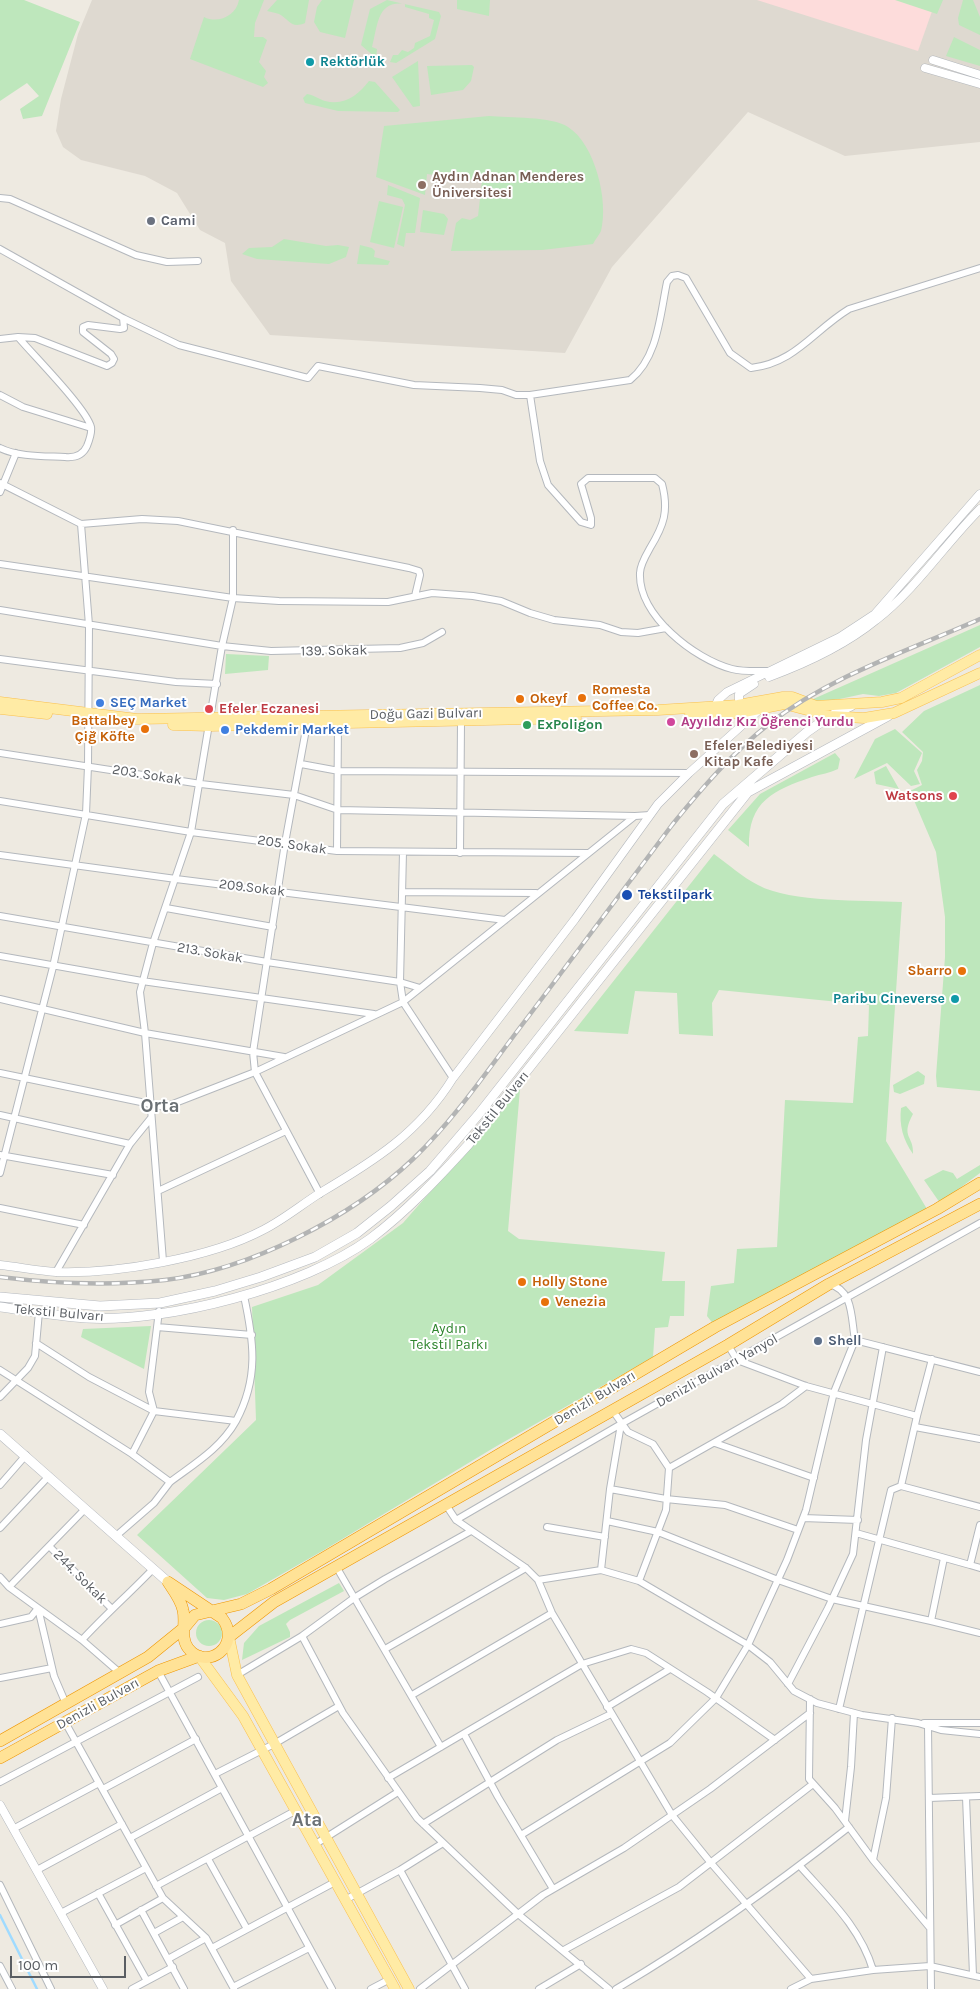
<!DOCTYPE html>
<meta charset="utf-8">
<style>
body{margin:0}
#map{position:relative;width:980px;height:1989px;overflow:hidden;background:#eeeae1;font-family:Karla,sans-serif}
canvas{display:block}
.scale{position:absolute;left:10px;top:1956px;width:116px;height:22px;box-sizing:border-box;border:2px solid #5a5e63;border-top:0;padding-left:6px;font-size:15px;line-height:18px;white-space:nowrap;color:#5a5e63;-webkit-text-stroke:4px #fff;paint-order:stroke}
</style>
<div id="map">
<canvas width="980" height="1989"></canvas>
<div class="scale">100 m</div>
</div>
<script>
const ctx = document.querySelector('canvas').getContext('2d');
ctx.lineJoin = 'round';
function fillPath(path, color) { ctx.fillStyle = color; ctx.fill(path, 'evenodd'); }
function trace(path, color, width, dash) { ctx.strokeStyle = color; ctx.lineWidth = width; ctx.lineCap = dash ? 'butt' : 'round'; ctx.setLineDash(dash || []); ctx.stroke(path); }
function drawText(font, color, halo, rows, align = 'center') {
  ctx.font = font + ' Karla,sans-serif'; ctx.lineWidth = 4; ctx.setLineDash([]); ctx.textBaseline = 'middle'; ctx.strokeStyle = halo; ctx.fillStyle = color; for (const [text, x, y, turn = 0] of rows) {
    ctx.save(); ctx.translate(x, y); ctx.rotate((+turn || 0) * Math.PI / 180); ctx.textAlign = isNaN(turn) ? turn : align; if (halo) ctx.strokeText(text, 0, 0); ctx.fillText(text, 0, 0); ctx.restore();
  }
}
const education = new Path2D(`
 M92,0h888v142l-135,14 -97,-44 -136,155 -47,86 -295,-18 -39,-54 -6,-38 -25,-13 -23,-37 -32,-17 -64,-16 -18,-13 -7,-16 5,-32 17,-65z`);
const medical = new Path2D(`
 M757,0h179l-18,51z`);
const green = new Path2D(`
 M0,0h24l56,22 -38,94 -19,3 -3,-10 19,-13 -12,-13 -27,18z
 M239,0h25l-9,23 -1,14h9l4,3 -8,22 7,9 -2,6 4,6 -5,4 -73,-28 14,-42c14,7 32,-1 35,-17z
 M277,0h32l-4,23c-14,6 -15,-3 -26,-9 -3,-1 -8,-2 -12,-3z
 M322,0h32l-9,38 -25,-6 -6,-10 3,-15z
 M387,0l52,12 2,4 -6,23 -39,24 -6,-1 3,-7h5l4,-5 6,2 6,-4 1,-5 15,-7 4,-16 -5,-2v-4l-24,-7v-3c-28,-4 -27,21 -33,43l5,2 -1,9 -15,-13 9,-36z
 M457,0h33l-1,16 -32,-7z
 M895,0h48l-6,14z
 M963,0h10l7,17v18l-21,-10 -1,-7z
 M954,37l26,13v16l-34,-10z
 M418,61l2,45 -7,1 -21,-30z
 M472,65l2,2 -3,14 -8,9 -32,5 -4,-29z
 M369,81l6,1 25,28 -2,2 -60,-1 -33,-8 -2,-5 4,-4c7,1 12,5 18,7 20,5 33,-6 44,-20z
 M489,116c20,2 63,0 79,11 27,17 41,74 33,104 -2,4 -6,9 -8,13l-51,6 -91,1 5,-28 6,-5 8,2 8,-4 4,-35 -55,-7 -2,21 -49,-18 8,-51z
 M388,185l32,13 -5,35h-9l-2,14 -7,-3 8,-39 -3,-6 -15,-4z
 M379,201l24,6 -9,41 -24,-6z
 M423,210l21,4 4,5 -4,16 -24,-3z
 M284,239l42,7 12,-1 11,2 -3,10 -17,7 -72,-5 -15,-5 7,-6 23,-1z
 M360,245l12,3 3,3 -1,6 16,4 -2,4 -31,-1z
 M980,625v22l-84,46 -17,3 -16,-2 -42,9 -10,-3z
 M226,654l43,2 -1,14 -43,4z
 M980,685v406l-43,-4 -1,-11 9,-119v-40l-9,-65 -26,-61 12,-6 -5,-15 5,-9 1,-9 -21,-20 22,-21z
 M895,729l27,24 -8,18 6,13 -9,2 -24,-23 -33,16 21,-40z
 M835,753l5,6 -2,10c-8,4 -17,5 -26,8 -38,13 -64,24 -63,70l-21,-17 32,-36z
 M886,766l13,23 -23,-5 -2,-12z
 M714,854c14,10 28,23 44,31 33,18 105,15 144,17l-16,239 41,68 -213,116 -7,-9 4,-30 23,-3 3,-34 40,-2 8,-147 68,3 5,-66 10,-1 1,-31 -150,-15 -7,13 1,33 -34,-2 -2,-41 -42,-2 -7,43 -54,-3z
 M918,1071l7,5 -1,8 -24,10 -6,-2 -1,-7z
 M520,1089l-12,142 11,8 146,13 -3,29h23l-1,35h-14l-2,11 -13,1 -2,29 -158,90 -171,103 -77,44 -23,6 -17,-2 -70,-63 119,-115 -4,-113 66,-22 85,-62z
 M906,1106l7,8c-13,24 1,21 0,40 -10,-14 -14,-29 -12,-46z
 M980,1165v8l-40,30 -16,-23 19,-10 10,3 4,6z
 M151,1326l-7,43 -63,-32 2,-8z
 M339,1583l5,8 -54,29 -4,4 4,8v5l-48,23 2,-17 15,-17z
 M196 1633a13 13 0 1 1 26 0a13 13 0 1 1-26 0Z`);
const stream = new Path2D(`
 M0,1915l37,74`);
const minor = new Path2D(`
 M0,198l10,1 126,56 31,7 31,-1
 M0,249l123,69 56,27 129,33 10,-12 96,19 66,3 22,2 14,5h14l100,-15c28,-22 30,-65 37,-98l5,-6 6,-1 8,3 44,75 21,15c44,-5 62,-37 98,-59l131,-41
 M18,337l17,1 72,28 5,-3 2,-4 -3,-5 -28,-22v-5l5,-2 32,4 4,-1 -1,-10
 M0,339l18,-2c16,19 68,71 73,90 1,6 -2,14 -4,19 -4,9 -12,12 -22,11 -20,-1 -47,0 -65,-9
 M0,395l23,12 68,21
 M530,395l10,66 8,24 33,37 10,3v-7l-10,-34 7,-6h67l7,6c7,27 2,41 -12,64 -4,7 -10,17 -10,25 -2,42 54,86 92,96 12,3 25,2 37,2
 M0,483l81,41 61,-5 36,2 231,47 10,3 1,4 -5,21
 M0,492l16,-39
 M0,564l233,34 46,3 109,1 44,-9 41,3 28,5 29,12 24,7 46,5 21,7 17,1 28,-5
 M0,610l222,36 49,5 129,-3 23,-5 19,-11
 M0,659l176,23 41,2
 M307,724l-22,119 -32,209 2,20 65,122
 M0,753l201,31 93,11 44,15 297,6
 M301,764l38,7 350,2
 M0,801l191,31 146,19 250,2
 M337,851l1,-127
 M403,852l-3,130 3,20 50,76
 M460,853l1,-132
 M0,855l176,24 329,41
 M402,892l134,1
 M166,908l107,19
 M0,916l267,46 133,20 20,6
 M0,956l142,25 232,33
 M0,999l145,34 139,24
 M0,1073l165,34 90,-35 148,-70 232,-186 15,-1
 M0,1115l130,29
 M0,1155l113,20
 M0,1173l53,-206 33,-153 2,-48 1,-141 -8,-101
 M158,1191l128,-60
 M0,1208l84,17
 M163,1261l-18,-228 -5,-41 13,-49 38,-111 31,-186 11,-48v-68
 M56,1272l74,-128 21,-26
 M829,1284c25,6 22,35 26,56l125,32
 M157,1327l95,8
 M855,1340l-21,52 -28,118 -19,50 -39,85 22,17 24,29 23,12 45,12 56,8 23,7 39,4
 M36,1343l53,34 65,34
 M728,1345l9,15 69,26 111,30 15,-57
 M0,1370l132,84 38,28 -16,21 -38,33
 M0,1397l28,-29 7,-12 4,-44
 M154,1411l-5,-19 10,-81
 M613,1411l15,21 25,12 16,24
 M236,1421c23,-43 18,-79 8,-125
 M915,1427l65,12
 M715,1443l99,35
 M132,1454l22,-43 82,10c-15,27 -42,43 -66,61
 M0,1485l26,-30
 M901,1486l79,21
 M610,1489l56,10 59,6 73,25
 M446,1505l10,15 70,48 12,12 14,33 120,202 39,48 100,116
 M803,1518l55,2
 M456,1520l165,-96 359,-201
 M607,1521l51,11 120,48 54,19 99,22
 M980,1525l-10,40 10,3
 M547,1527l58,10
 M0,1528l49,-52
 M856,1533l114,32
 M49,1546l62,62
 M944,1558l-13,63 49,12
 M337,1568l104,179
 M0,1577l9,10 73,53 38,33
 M538,1580l63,-10 9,-81 11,-65
 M639,1581l27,-71 3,-42 113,-64 24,-18
 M9,1587l76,-78
 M0,1624l31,-7 7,-9 16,68 12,28
 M302,1636l41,77 74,105 101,96 91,75
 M82,1640c23,-25 48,-47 71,-71
 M385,1649l141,-81
 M158,1671l174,318
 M237,1675l65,-39 52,-38 31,-19 86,-48
 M0,1678l52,-10
 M788,1684l40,-76 25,-54 13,-114 17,-93
 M412,1695l140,-82
 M810,1699l-1,80 26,29 38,52
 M607,1707l63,-38
 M839,1709l52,-219 10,-4 16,-70
 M892,1718l-6,80 -13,62 57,68
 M65,1722l98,176 43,40 28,51
 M924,1723h56
 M928,1726l3,263
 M464,1734l34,63 55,92
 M215,1774l59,-30 65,-38
 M388,1778l194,-114 49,-15 15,4 61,39 68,48
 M0,1782l198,-105
 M103,1789l93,-50
 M966,1797l7,178
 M929,1798l51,-2
 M845,1821l6,-54 3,-54
 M423,1824l134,-84 54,-26
 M13,1829l86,-46
 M521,1835l149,-92 46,-45 32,-53 -109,-64 -38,-11
 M130,1838l92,-50
 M443,1843l-43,27 65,119
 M314,1845l84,-53
 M208,1859l39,70
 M800,1866c29,33 60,61 73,104
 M37,1870l85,-46
 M0,1885l51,104
 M156,1886l139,-75
 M98,1893l49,88
 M345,1900l55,-30
 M141,1910l43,79
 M61,1913l85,-45
 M115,1925l48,-27
 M154,1933l29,-16
 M212,1948l123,-66
 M564,1950l115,-63 134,-103
 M168,1959l38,-21
 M0,1966l12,23
 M233,1987l76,-39
 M132,1989l41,-22
 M371,1989l19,-10
 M420,1989l123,-94 81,-47 86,-59 100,-76
 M539,1989l42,-25
 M616,1989c82,-48 158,-103 233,-162
 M791,1989l20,-10 62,-9 57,-4 50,11`);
const tertiary = new Path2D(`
 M933,60l47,15
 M925,68l55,16
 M769,677c38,-14 75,-31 107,-57 40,-31 68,-75 104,-111
 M715,707l3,-7 9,-8 113,-55 35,-23 105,-120
 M739,709v-15l15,-10
 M0,1265c19,2 38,6 56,7 60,2 154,-14 207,-42 20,-10 38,-25 57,-37 54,-32 99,-60 133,-115l122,-159 83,-115 31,-31 71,-64
 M0,1805l103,184`);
const secondary = new Path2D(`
 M0,1297l100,9 60,-3 55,-12 46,-14 54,-20 42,-24 34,-27 39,-35 48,-56 245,-311 84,-72 23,-16 21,-10
 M0,1307c29,4 57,9 86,11 81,5 218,-31 284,-79 36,-27 67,-60 98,-94l280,-353 140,-76
 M0,1434l168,148`);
const primary = new Path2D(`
 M0,702l137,17 521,-9 80,-5 45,-8h9l24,9 66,-4 19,-4 79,-43
 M0,709l47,5
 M690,715l49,-2 45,-9 46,12 34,2 30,-5 86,-40
 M173,725l37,1 366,-8
 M229,1637l8,38 172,314
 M199,1656l44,60 152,273`);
const trunk = new Path2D(`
 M168,1582l54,36c21,28 -16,54 -34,30 -8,-11 -2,-26 -5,-38 -2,-10 -9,-19 -15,-28z
 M229,1637l45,-35 454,-257 101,-61 151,-80
 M0,1741l148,-84 37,-30 10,-12 46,-11 30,-15 444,-262 222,-118 43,-26
 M0,1758l158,-87 41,-15`);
const rail = new Path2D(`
 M0,1277c56,7 110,9 165,3 84,-10 187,-63 248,-121 44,-42 78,-94 115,-142 48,-64 96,-128 144,-192 30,-37 60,-72 97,-101 61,-48 141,-74 211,-105`);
const markers = [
 [310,62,5,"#0f9aa8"],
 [422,185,5,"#8d6e63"],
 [151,221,5,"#6b7280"],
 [582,698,5,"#e8710a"],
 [520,699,5,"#e8710a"],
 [100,703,5,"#3f7fe0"],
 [209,709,5,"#e0444e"],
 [671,722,5,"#d1479c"],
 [527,725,5,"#2e9e5b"],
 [145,729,5,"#e8710a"],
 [225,730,5,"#3f7fe0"],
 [694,754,5,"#8d6e63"],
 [953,796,5,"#e0444e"],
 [627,895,6,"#1a4fb4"],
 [962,971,5,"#e8710a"],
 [955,999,5,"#0f9aa8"],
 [522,1282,5,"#e8710a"],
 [545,1302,5,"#e8710a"],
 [818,1341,5,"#5c6f8a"]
];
const cultureNames = [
 ["Rektörlük",320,62],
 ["Paribu Cineverse",945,999,"right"]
];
const educationNames = [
 ["Aydın Adnan Menderes",432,177],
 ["Üniversitesi",432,193],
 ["Efeler Belediyesi",704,746],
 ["Kitap Kafe",704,762]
];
const worshipNames = [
 ["Cami",161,221]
];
const streetNames = [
 ["139. Sokak",334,651,-1],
 ["Doğu Gazi Bulvarı",426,714,-1],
 ["203. Sokak",147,775,9],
 ["205. Sokak",292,845,8],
 ["209.Sokak",252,888,7],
 ["213. Sokak",210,953,10],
 ["Tekstil Bulvarı",498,1108,-51],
 ["Tekstil Bulvarı",59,1313,5],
 ["Denizli Bulvarı Yanyol",717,1371,-29],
 ["Denizli Bulvarı",595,1398,-31],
 ["244. Sokak",80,1577,45],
 ["Denizli Bulvarı",98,1704,-29]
];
const foodNames = [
 ["Romesta",592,690],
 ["Coffee Co.",592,706],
 ["Okeyf",530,699],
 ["Battalbey",135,721,"right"],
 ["Çiğ Köfte",135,737,"right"],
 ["Sbarro",952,971,"right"],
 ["Holly Stone",532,1282],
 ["Venezia",555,1302]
];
const shopNames = [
 ["SEÇ Market",110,703],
 ["Pekdemir Market",235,730]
];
const healthNames = [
 ["Efeler Eczanesi",219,709],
 ["Watsons",943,796,"right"]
];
const hotelNames = [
 ["Ayyıldız Kız Öğrenci Yurdu",681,722]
];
const leisureNames = [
 ["ExPoligon",537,725]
];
const transitNames = [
 ["Tekstilpark",638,895]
];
const parkNames = [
 ["Aydın",449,1329],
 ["Tekstil Parkı",449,1345]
];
const serviceNames = [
 ["Shell",828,1341]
];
const districtNames = [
 ["Orta",160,1107],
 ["Ata",307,1821]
];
fillPath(education, '#ded9d0');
fillPath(medical, '#fddcdb');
fillPath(green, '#bee7bc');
trace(stream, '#a0dbff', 2.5);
trace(minor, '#b4b8bd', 8);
trace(tertiary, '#b4b8bd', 9);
trace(secondary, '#b5b9bf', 10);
trace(primary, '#fac04e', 11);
trace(trunk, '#ef9600', 12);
trace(minor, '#fff', 6);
trace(tertiary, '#fff', 8);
trace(secondary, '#fff', 9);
trace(primary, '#ffeba5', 10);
trace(trunk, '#ffe296', 11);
trace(rail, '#b3b4b4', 4.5);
trace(rail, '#fff', 2.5, [8]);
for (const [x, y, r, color] of markers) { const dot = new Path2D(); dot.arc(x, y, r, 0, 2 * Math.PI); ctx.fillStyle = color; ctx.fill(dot); trace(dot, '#fff', 2); }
drawText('bold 14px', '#0d838f', '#fff', cultureNames, 'left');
drawText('bold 14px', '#785e54', '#fff', educationNames, 'left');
drawText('bold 14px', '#5b616d', '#fff', worshipNames, 'left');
drawText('14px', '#5a5e63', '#fff', streetNames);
drawText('bold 14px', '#c56008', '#fff', foodNames, 'left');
drawText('bold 14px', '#366cbe', '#fff', shopNames, 'left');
drawText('bold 14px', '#be3a42', '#fff', healthNames, 'left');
drawText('bold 14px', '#b23c85', '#fff', hotelNames, 'left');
drawText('bold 14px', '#27864d', '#fff', leisureNames, 'left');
drawText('bold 14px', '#164399', '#fff', transitNames, 'left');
drawText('14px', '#30852f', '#fff', parkNames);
drawText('bold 14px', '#4e5e75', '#fff', serviceNames, 'left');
drawText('bold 19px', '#6b7175', '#fff', districtNames);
</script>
